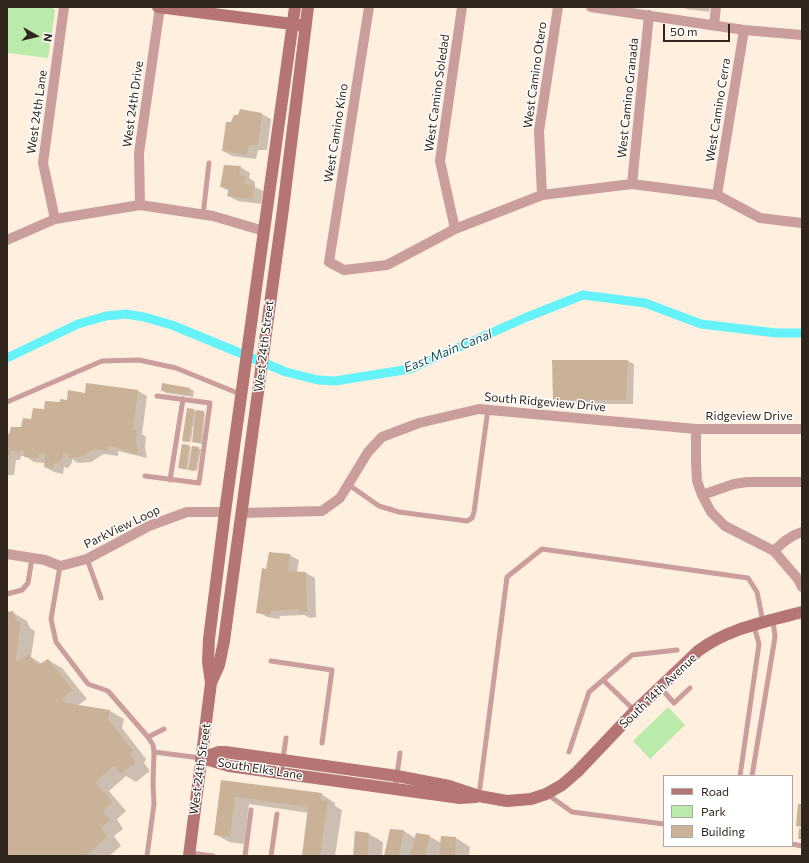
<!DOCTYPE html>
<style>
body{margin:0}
#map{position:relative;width:809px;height:863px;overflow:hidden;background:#ffefdf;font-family:Commissioner,sans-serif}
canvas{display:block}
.frame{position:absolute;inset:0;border:8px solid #30261d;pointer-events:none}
.legend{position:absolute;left:663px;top:775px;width:130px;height:72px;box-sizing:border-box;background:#fff;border:1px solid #aca8a5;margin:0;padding:5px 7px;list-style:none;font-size:12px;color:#30261d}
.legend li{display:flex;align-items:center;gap:8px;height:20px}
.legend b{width:20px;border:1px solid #aca8a5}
.north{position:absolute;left:16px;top:16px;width:40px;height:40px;-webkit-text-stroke:3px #fff;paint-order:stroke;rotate:98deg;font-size:11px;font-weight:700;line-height:16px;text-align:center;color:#30261d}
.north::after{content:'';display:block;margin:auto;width:14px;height:18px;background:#30261d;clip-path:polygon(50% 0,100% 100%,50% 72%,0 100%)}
.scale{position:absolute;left:663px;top:24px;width:67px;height:18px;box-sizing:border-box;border:2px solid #30261d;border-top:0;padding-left:5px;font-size:12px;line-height:14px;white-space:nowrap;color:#30261d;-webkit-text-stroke:3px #fff;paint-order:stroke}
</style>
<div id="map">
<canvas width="809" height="863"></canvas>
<div class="frame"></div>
<ul class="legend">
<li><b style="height:5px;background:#b57575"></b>Road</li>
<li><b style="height:11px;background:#bbebaa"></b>Park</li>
<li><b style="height:11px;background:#cab298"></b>Building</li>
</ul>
<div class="north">N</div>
<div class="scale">50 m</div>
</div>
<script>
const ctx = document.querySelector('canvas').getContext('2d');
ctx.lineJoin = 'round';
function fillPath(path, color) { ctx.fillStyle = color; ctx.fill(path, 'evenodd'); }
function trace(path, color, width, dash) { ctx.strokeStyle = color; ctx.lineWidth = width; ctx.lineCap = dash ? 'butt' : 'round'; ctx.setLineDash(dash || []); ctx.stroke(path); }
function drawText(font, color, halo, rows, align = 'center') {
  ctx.font = font + ' Commissioner,sans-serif'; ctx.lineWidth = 3; ctx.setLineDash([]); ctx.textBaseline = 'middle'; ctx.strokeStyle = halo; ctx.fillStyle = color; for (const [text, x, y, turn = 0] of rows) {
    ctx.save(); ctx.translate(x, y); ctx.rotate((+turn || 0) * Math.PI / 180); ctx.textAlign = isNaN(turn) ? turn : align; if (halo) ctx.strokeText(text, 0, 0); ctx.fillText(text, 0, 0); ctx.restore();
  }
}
const green = new Path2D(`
 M7,7h45l3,4 -7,47 -41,-5z
 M668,707l17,18 -35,34 -17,-18z`);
const shadow = new Path2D(`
 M683,7h27l-1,5 -23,-3z
 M241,110l21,4 9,5 -4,31h-9l-2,9 -24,-3 -9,-5 9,-28 7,-7z
 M240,167l10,6 -1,5 6,4v5l8,4 -2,13 -23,-3 -10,-5 1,-5 -8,-4z
 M628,361l6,3 -1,40h-72l-7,-4z
 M190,389l4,2 -1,6 -27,-4 -4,-3z
 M138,391l9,5 -5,38 4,3 -1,10 2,11 -29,-7v5l-14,-2 -13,8 -13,1 -6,-4v4l-4,5 -4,-1 -1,7 -9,-2 -9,-5v-4l-11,-1 -9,-6h-4l-1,4h-4l-2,15h-7v-40l15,-7 22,-18 42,-16z
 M188,409l17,4 -3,31 -9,-2 2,-15 -2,-1 -2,16 -8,-2z
 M189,446l2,1 -3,20h2l3,-20 8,2 -4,22 -9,-3 -1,2 -8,-2z
 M289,555l10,5 -2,12 9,1 9,5 1,39 -6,1 -6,-3 -24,1 -1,3 -12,-2 -9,-5z
 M12,612l15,9 3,7 5,3 -4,26 11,7 6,-4 14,8 25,31 -10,7 33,5 14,8 -2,9 24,31 -2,4 6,8 -14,11 -10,-6 -17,15 17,20 -9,8 6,10 -9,7 7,10 -12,10h-102v-243z
 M222,781l99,13 14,9v3l7,4 -7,46h-32l6,-43 -60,-9 -5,40 -15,-2 -14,-8z
 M390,830l14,1 11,7 14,-2 12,7 15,-5 14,9 -1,9h-84z
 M369,834l14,8 -1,14h-28z`);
const canal = new Path2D(`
 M7,358l71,-34 28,-8 20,-2 18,3 28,8 114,47 32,8 17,1 75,-12 117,-52 56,-22 62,8 56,21 75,9h26`);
const building = new Path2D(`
 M240,109l22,4 -4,32h-9l-2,10 -25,-4 4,-29h5l3,-7h4z
 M224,165l17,1 -2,9 7,1 -1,8 9,1 -2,14 -25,-3 2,-8 -9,-1z
 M552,360h76l-2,40h-73z
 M86,383l52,7 -5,40h4l-1,11 2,13 -29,-8 -1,5 -14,-2 -13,8 -13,1 1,-4 -6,-1v5l-5,5h-4l-1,6 -9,-2 1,-13h-7v4l-14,-1v-7h-4v3l-8,-2 -2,4h-3v-21h2l2,-7h10l2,-9 8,1 2,-11 11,1 1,-8 15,1v-3l7,1 1,-10 17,3z
 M162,383l28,5 -1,7 -28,-4z
 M187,408l7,1 -5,33 -7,-1z
 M196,410l8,1 -4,32 -8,-1z
 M182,444l7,1 -3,24 -8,-1z
 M192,446l7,1 -4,24 -7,-1z
 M269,552l21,2 -2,17 18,1 1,40 -8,1v-4l-28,2 -1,4 -14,-2 6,-45 4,1z
 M13,611l4,10 4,1 -5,36 1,4 11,-8 10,11 10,-6 25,31 -11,9 4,4 44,7 -2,9 25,32 -3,3 6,8 -15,12 -7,-8 -19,16 17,20 -9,9 7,9 -9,8 6,9 -21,19h-79v-244z
 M221,780l101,13 -1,7 7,1 -8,55h-18l6,-49 -73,-10 -5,40 -16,-2z
 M798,804h4v23l-6,-1z
 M799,828l3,1v10h-4z
 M390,829l14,1 -5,26h-15z
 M355,831l14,2 -1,23h-15z
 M416,833l14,2 -5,21h-15z
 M441,836l15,1 -1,19h-16z`);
const lane = new Path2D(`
 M203,215l6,-52
 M7,402l95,-41 37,-1 37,8 64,26
 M145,476l54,7 11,-80 -53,-7
 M170,480l13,-81
 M349,485l30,21 20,6 68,9 5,-3 2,-6 14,-103
 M87,559l14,39
 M60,566l-9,53 5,23 32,42 20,7 40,46 5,8 1,7 -1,32 1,20 -7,52
 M7,594l15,-4 6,-7 4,-25
 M271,661l61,9 -10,73
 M603,680l32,31
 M660,687l14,16 16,-15
 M148,737l16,-8
 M154,752l47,6
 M569,752l20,-60 43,-37 45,-5
 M281,773l5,-35
 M740,776l19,-132 -5,-18
 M752,776l23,-139 -2,-17
 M395,789l5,-36
 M547,794l25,18 92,12
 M479,795l28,-218 35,-28 206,29 9,14 6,30
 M792,844l10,2
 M190,853l23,3
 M245,856l6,-46
 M271,856l6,-42`);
const street = new Path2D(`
 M369,7l-40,255 15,8 43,-5 68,-36 87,-34 90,-11 85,11 43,23 42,5
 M591,7l153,23 58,5
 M714,25l2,-18
 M632,184l17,-169
 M542,195l-3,-64 19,-124
 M717,195l27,-165
 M140,205l-1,-52 21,-146
 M55,219l-12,-56 21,-156
 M455,229l-15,-68 22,-154
 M7,240l48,-21 85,-14 73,11 51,15
 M696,429v33l1,19 5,14 9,17 14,14 49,25 24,28 4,8
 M702,495l32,-11 13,-2h55
 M241,513l81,-2 18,-13 28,-46 14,-15 37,-14 60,-14 217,20h106
 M774,551c9,-9 16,-15 28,-19
 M7,554l38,6 15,6 27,-7 62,-33 38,-14h38`);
const secondary = new Path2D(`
 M158,7l142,18
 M211,683l8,-18 5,-24 59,-432 25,-202
 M202,758l17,-6h6l172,24 52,10 30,10 28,5 24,-2 15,-5 16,-9 15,-13 58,-61 63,-60c31,-23 67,-29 104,-39
 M202,758l27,8 231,32 16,-1
 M189,856l22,-173 -3,-21 1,-23 16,-127 70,-505`);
const streetNames = [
 ["West Camino Otero",535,75,-82],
 ["West Camino Soledad",437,93,-82],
 ["West Camino Granada",628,98,-84],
 ["West 24th Drive",133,104,-82],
 ["West Camino Cerra",718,110,-81],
 ["West 24th Lane",37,112,-82],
 ["West Camino Kino",336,133,-81],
 ["West 24th Street",264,346,-83],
 ["South Ridgeview Drive",545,402,5],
 ["Ridgeview Drive",749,416],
 ["ParkView Loop",122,527,-26],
 ["South 14th Avenue",658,691,-44],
 ["West 24th Street",200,769,-82],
 ["South Elks Lane",260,769,9]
];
const waterNames = [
 ["East Main Canal",448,351,-22]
];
fillPath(green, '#bbebaa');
fillPath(shadow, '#0003');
trace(canal, '#66f2f9', 9);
fillPath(building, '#cab298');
trace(lane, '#cb9e9e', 5);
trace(street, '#cb9e9e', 10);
trace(secondary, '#b57575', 12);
drawText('12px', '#30261d', '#fff', streetNames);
drawText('italic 13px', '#185558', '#fff', waterNames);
</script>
